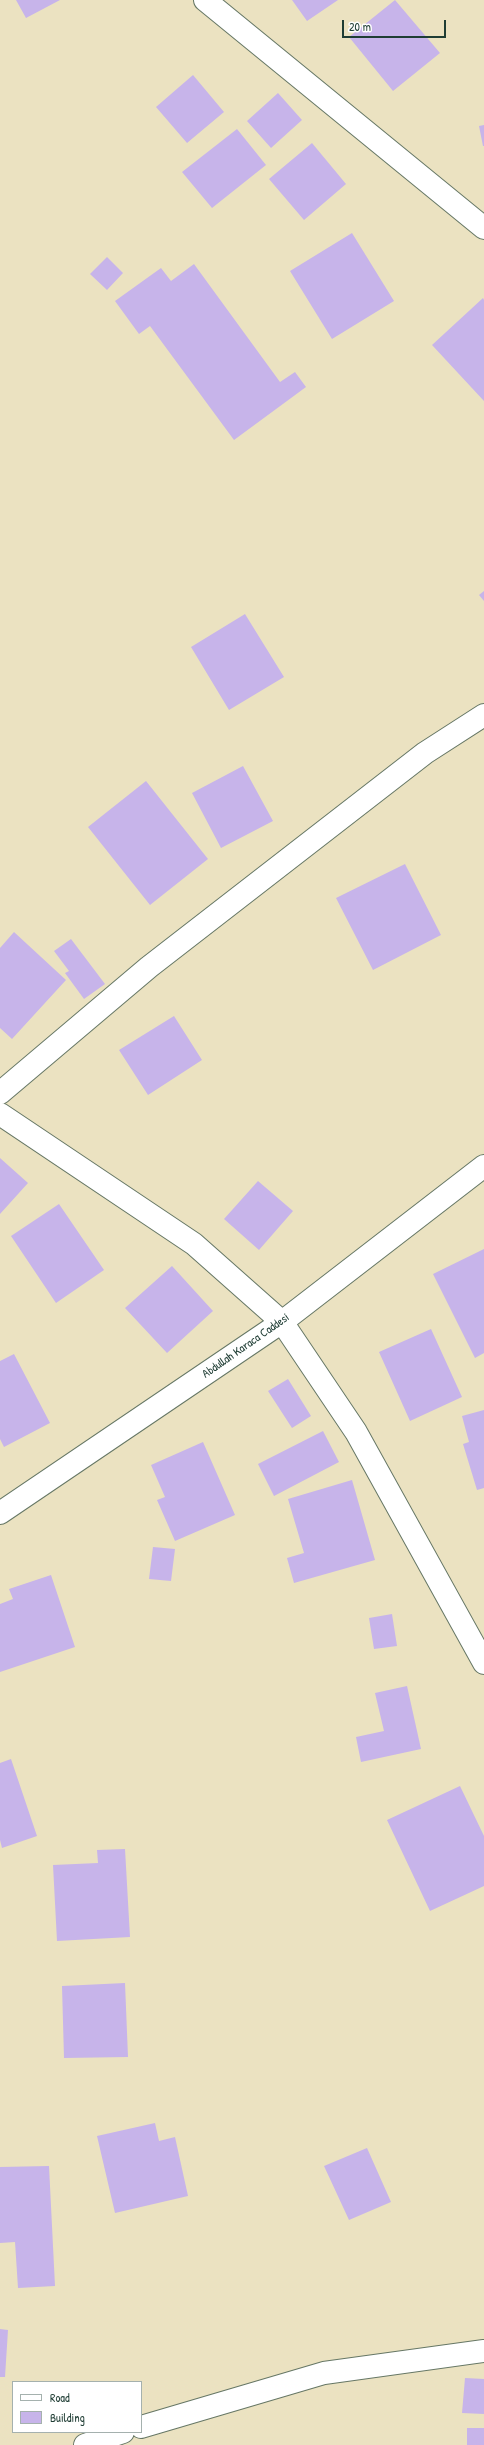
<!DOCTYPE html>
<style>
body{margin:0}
#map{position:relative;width:484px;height:2445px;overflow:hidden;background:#ebe2c1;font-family:"Patrick Hand",sans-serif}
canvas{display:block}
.legend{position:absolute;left:12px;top:2381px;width:130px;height:52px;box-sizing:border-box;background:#fff;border:1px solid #a5b1ae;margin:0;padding:5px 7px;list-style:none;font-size:12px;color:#1f3d34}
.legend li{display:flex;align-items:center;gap:8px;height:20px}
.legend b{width:20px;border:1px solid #a5b1ae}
.scale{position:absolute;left:342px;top:20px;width:104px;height:18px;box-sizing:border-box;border:2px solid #1f3d34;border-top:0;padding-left:5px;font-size:12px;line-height:14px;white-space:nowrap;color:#1f3d34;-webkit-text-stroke:3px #fff;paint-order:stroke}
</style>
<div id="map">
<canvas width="484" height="2445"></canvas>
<ul class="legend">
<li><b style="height:5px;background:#fff"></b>Road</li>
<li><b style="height:11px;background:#c7b4ea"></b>Building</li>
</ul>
<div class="scale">20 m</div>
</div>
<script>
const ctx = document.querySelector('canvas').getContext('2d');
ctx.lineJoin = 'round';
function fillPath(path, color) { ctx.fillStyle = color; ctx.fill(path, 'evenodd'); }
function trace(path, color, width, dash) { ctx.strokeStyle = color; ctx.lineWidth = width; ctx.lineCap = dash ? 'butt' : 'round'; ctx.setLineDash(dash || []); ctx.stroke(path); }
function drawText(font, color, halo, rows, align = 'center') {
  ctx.font = font + ' "Patrick Hand",sans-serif'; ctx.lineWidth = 4; ctx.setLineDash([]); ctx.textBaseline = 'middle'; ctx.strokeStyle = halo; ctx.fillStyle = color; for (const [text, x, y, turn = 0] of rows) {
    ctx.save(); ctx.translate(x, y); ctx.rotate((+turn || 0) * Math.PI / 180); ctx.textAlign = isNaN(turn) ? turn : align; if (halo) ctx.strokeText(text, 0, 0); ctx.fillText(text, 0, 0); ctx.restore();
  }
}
const building = new Path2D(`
 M16,0h44l-34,18z
 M292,0h46l-31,21z
 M395,0l45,53 -47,38 -44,-54z
 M193,75l31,37 -37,31 -31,-36z
 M278,93l24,27 -31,28 -24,-27z
 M484,125v21h-1l-4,-20z
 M237,129l29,36 -54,43 -30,-36z
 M312,143l34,41 -42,36 -35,-41z
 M352,233l42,68 -62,38 -42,-68z
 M107,257l16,16 -16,17 -17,-16z
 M194,264l86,118 15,-10 11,15 -72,53 -84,-114 -11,8 -24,-33 46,-33 10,13z
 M483,298l1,2v101l-52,-56z
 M484,591v10l-5,-6z
 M245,614l39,63 -55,33 -38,-63z
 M243,766l30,55 -52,27 -29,-55z
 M146,781l62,78 -58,46 -62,-78z
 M405,864l36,71 -68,35 -37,-72z
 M14,932l52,48 -54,59 -12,-11v-80z
 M71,939l34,45 -21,15 -19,-26 4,-2 -15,-20z
 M174,1016l28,44 -54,35 -29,-45z
 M0,1158l28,25 -28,31z
 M258,1181l35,30 -34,39 -35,-31z
 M59,1204l45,66 -48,33 -45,-67z
 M484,1249v104l-9,5 -42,-84z
 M172,1266l41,45 -46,42 -42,-45z
 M431,1329l31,68 -52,24 -31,-69z
 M14,1354l36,69 -46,24 -4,-8v-78z
 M288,1379l23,37 -19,12 -24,-37z
 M484,1410v78l-7,2 -14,-46 6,-2 -7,-26z
 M323,1431l16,31 -65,34 -16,-32z
 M203,1442l32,73 -60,26 -18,-41 8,-3 -14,-32z
 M352,1480l23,80 -81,23 -7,-25 17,-5 -16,-54z
 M153,1547l22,2 -4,32 -22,-2z
 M51,1575l24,72 -75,25v-68l13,-5 -4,-10z
 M392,1614l5,32 -23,3 -5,-31z
 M407,1686l14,63 -60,13 -5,-25 28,-6 -9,-38z
 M11,1759l26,77 -35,12 -2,-8v-77z
 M460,1786l24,50v50l-54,25 -43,-91z
 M125,1849l5,88 -73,4 -4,-76 45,-2 -1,-13z
 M125,1983l3,74 -64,1 -2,-72z
 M155,2123l4,18 16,-4 13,59 -73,17 -18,-77z
 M367,2148l24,54 -42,18 -25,-54z
 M49,2166l6,120 -37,2 -3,-46 -15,1v-76z
 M0,2329l8,1 -3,47h-5z
 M465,2378l19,1v35l-22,-1z
 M467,2428h17v17h-17z`);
const street = new Path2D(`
 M205,0l279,228
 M0,1093l149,-126 276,-214 59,-38
 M0,1114l194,130 88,78 74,110 128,231
 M0,1513l282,-191 202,-156
 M141,2427l183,-54 160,-22
 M85,2445l38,-13`);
const streetNames = [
 ["Abdullah Karaca Caddesi",246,1346,-35]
];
fillPath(building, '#c7b4ea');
trace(street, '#667765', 24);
trace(street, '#fff', 22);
drawText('12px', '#1f3d34', '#fff', streetNames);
</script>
